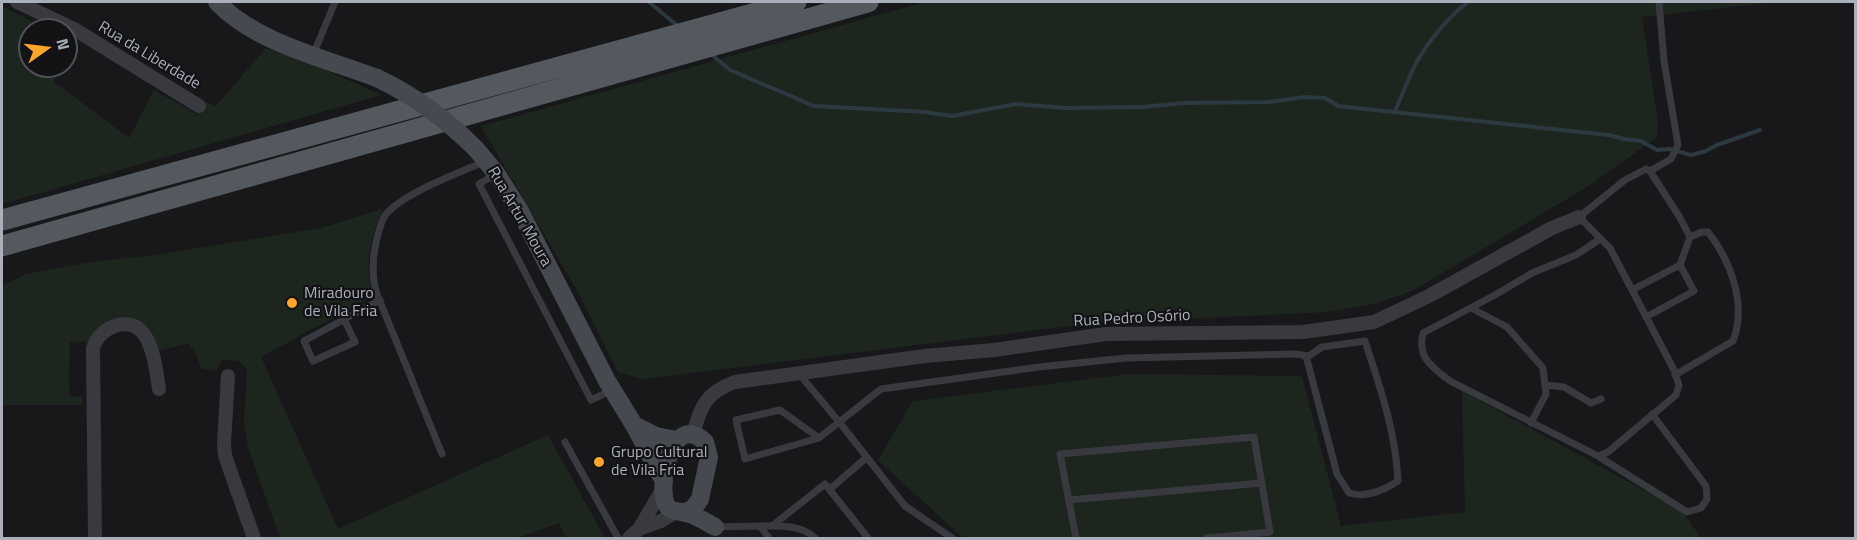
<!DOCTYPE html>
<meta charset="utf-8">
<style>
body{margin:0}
#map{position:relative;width:1857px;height:540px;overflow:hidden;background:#18181b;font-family:"Titillium Web",sans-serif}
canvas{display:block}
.frame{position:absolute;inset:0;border:3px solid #a9b0bc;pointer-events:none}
.north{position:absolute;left:18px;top:18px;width:60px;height:60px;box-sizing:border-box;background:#131316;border:2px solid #4f5258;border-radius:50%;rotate:76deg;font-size:16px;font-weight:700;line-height:24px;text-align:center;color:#a9b0bc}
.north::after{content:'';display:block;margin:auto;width:21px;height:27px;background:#ffa52b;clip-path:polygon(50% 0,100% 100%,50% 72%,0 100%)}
</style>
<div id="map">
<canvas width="1857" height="540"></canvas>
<div class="frame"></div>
<div class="north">N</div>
</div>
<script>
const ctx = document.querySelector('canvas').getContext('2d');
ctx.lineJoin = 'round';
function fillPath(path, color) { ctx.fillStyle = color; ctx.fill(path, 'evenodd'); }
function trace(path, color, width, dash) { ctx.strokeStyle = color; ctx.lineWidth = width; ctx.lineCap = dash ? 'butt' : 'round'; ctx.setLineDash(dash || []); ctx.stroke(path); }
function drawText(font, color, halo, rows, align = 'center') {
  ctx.font = font + ' "Titillium Web",sans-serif'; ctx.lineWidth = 4.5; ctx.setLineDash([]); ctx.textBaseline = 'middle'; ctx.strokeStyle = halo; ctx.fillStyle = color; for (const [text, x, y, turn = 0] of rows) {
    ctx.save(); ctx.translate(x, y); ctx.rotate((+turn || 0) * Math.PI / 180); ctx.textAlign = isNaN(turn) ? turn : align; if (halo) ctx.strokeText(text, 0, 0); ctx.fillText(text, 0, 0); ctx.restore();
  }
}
const green = new Path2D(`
 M925,2h850l-133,15 16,105 -1,15 -70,50 -173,103 -40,14 -47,8 -242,12 -442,55 -25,-7 -40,-80 -97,-166z
 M2,6l46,24h-18v36h32l-8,16 75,56 25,-48 42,24 11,-12 9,4 50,-58 49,17 66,30 -379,109z
 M383,209c-14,30 -18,55 -10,87l-112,61 77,172 210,-94 57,103h-39l-7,-15 -42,15h-237l-32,-91 -4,-24 3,-54 -8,-8 -18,-1 -2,7 -6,4 -12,-3 -7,-20 -3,1 -2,-6 -31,8 -8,-20 -12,-8 -50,19h-18l-1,54 13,1v8h-80v-119l24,-12 64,-12 65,-7 166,-27z
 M1128,374l174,2 39,150 124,-14 -3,-121 220,120 19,27h-738l-85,-78 35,-59z`);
const stream = new Path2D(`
 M649,2l30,25
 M712,55l18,15 84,36 111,6 27,4 64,-12 50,4 76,-1 43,-4 84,-1 36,-5 20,1 13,8 271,29 15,4 17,2 16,9 13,-1 21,6 15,-4 11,-6 43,-15
 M1395,111c7,-15 13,-32 21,-48 11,-20 34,-48 52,-61`);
const lane = new Path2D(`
 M313,55l22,-53
 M1650,171l21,-12 7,-14 -14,-84 -5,-59
 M494,175l-15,9 112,216 19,-9
 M1600,239l-24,16 -44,18 -37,22 -72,38c-6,25 9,34 27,48l148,75 10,-4 68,-57 3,-10 -5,-15 -64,-122 -31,-31 46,-37 21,-11 4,2 29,45 11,21
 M1632,290l48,-25 14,26 -48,26
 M1471,308l36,19 36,41 3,26 -15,29
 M344,319l11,23 -42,19 -9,-20 76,-41
 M800,375l40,48 65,83 47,32
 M1675,375l58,-34c14,-36 -2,-80 -25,-109h-6l-12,5 -10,28
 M1545,385l19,2 27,16 10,-4
 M819,438l-74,21 -9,-39 44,-10 39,28 62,-49 158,-22 87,-9 169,-4 14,2 13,-9 43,-6c15,46 31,92 33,140 -14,9 -33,17 -49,12l-12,-19 -31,-118
 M565,442l53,96
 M442,454l-65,-160c-5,-16 -5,-29 -2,-46 2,-11 4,-21 9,-31 14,-22 77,-45 102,-56
 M1598,456l89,56 14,-4 6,-9 -1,-13 -54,-72
 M830,489l36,-31
 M1069,500l193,-17
 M760,526c18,0 41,-2 55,12
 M772,526l53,-42 43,54
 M715,527l45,-1 9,12
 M1076,538l-16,-84 194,-17 16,95 -63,6`);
const street = new Path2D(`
 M17,2l57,27 125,77
 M228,376l-4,67 1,13 29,82
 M693,435c7,-28 13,-43 42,-53l190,-26 69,-6 112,-16 197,-2 71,-10 55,-26 123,-68 27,-11
 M639,529l22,-8 15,-9
 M95,538l-2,-189c2,-10 8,-16 17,-21 41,-18 45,35 49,61
 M629,538l10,-9 23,-39`);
const secondary = new Path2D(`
 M217,2c39,41 107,56 160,76
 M476,149l20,24 24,38 87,170 27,44 30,56
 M634,425l22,11 20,4
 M685,512l8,-3 7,-10 9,-42 -4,-15c-35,-34 -50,52 -37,65 5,5 11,4 17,6 11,2 21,9 30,14`);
const primary = new Path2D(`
 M2,220l794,-218
 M2,246l866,-244`);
const secondaryBridge = new Path2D(`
 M377,78c38,18 69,41 99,71`);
const markers = [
 [292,303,6,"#ffa52b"],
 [599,462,6,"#ffa52b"]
];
const streetNames = [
 ["Rua da Liberdade",149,56,31],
 ["Rua Artur Moura",519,217,60],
 ["Rua Pedro Osório",1132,319,-3]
];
const poiNames = [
 ["Miradouro",304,294],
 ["de Vila Fria",304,312],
 ["Grupo Cultural",611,453],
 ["de Vila Fria",611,471]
];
fillPath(green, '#1d261e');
trace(stream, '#2c3940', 4);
trace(lane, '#393a40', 7);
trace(street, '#393a40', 14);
trace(secondary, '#464a50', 18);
trace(primary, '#54585f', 21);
trace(secondaryBridge, '#464a50', 18);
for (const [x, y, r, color] of markers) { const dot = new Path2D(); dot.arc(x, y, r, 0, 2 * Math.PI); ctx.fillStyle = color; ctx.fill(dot); trace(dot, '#131316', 2); }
drawText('16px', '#a9b0bc', '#131316', streetNames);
drawText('16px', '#a9b0bc', '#131316', poiNames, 'left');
</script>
